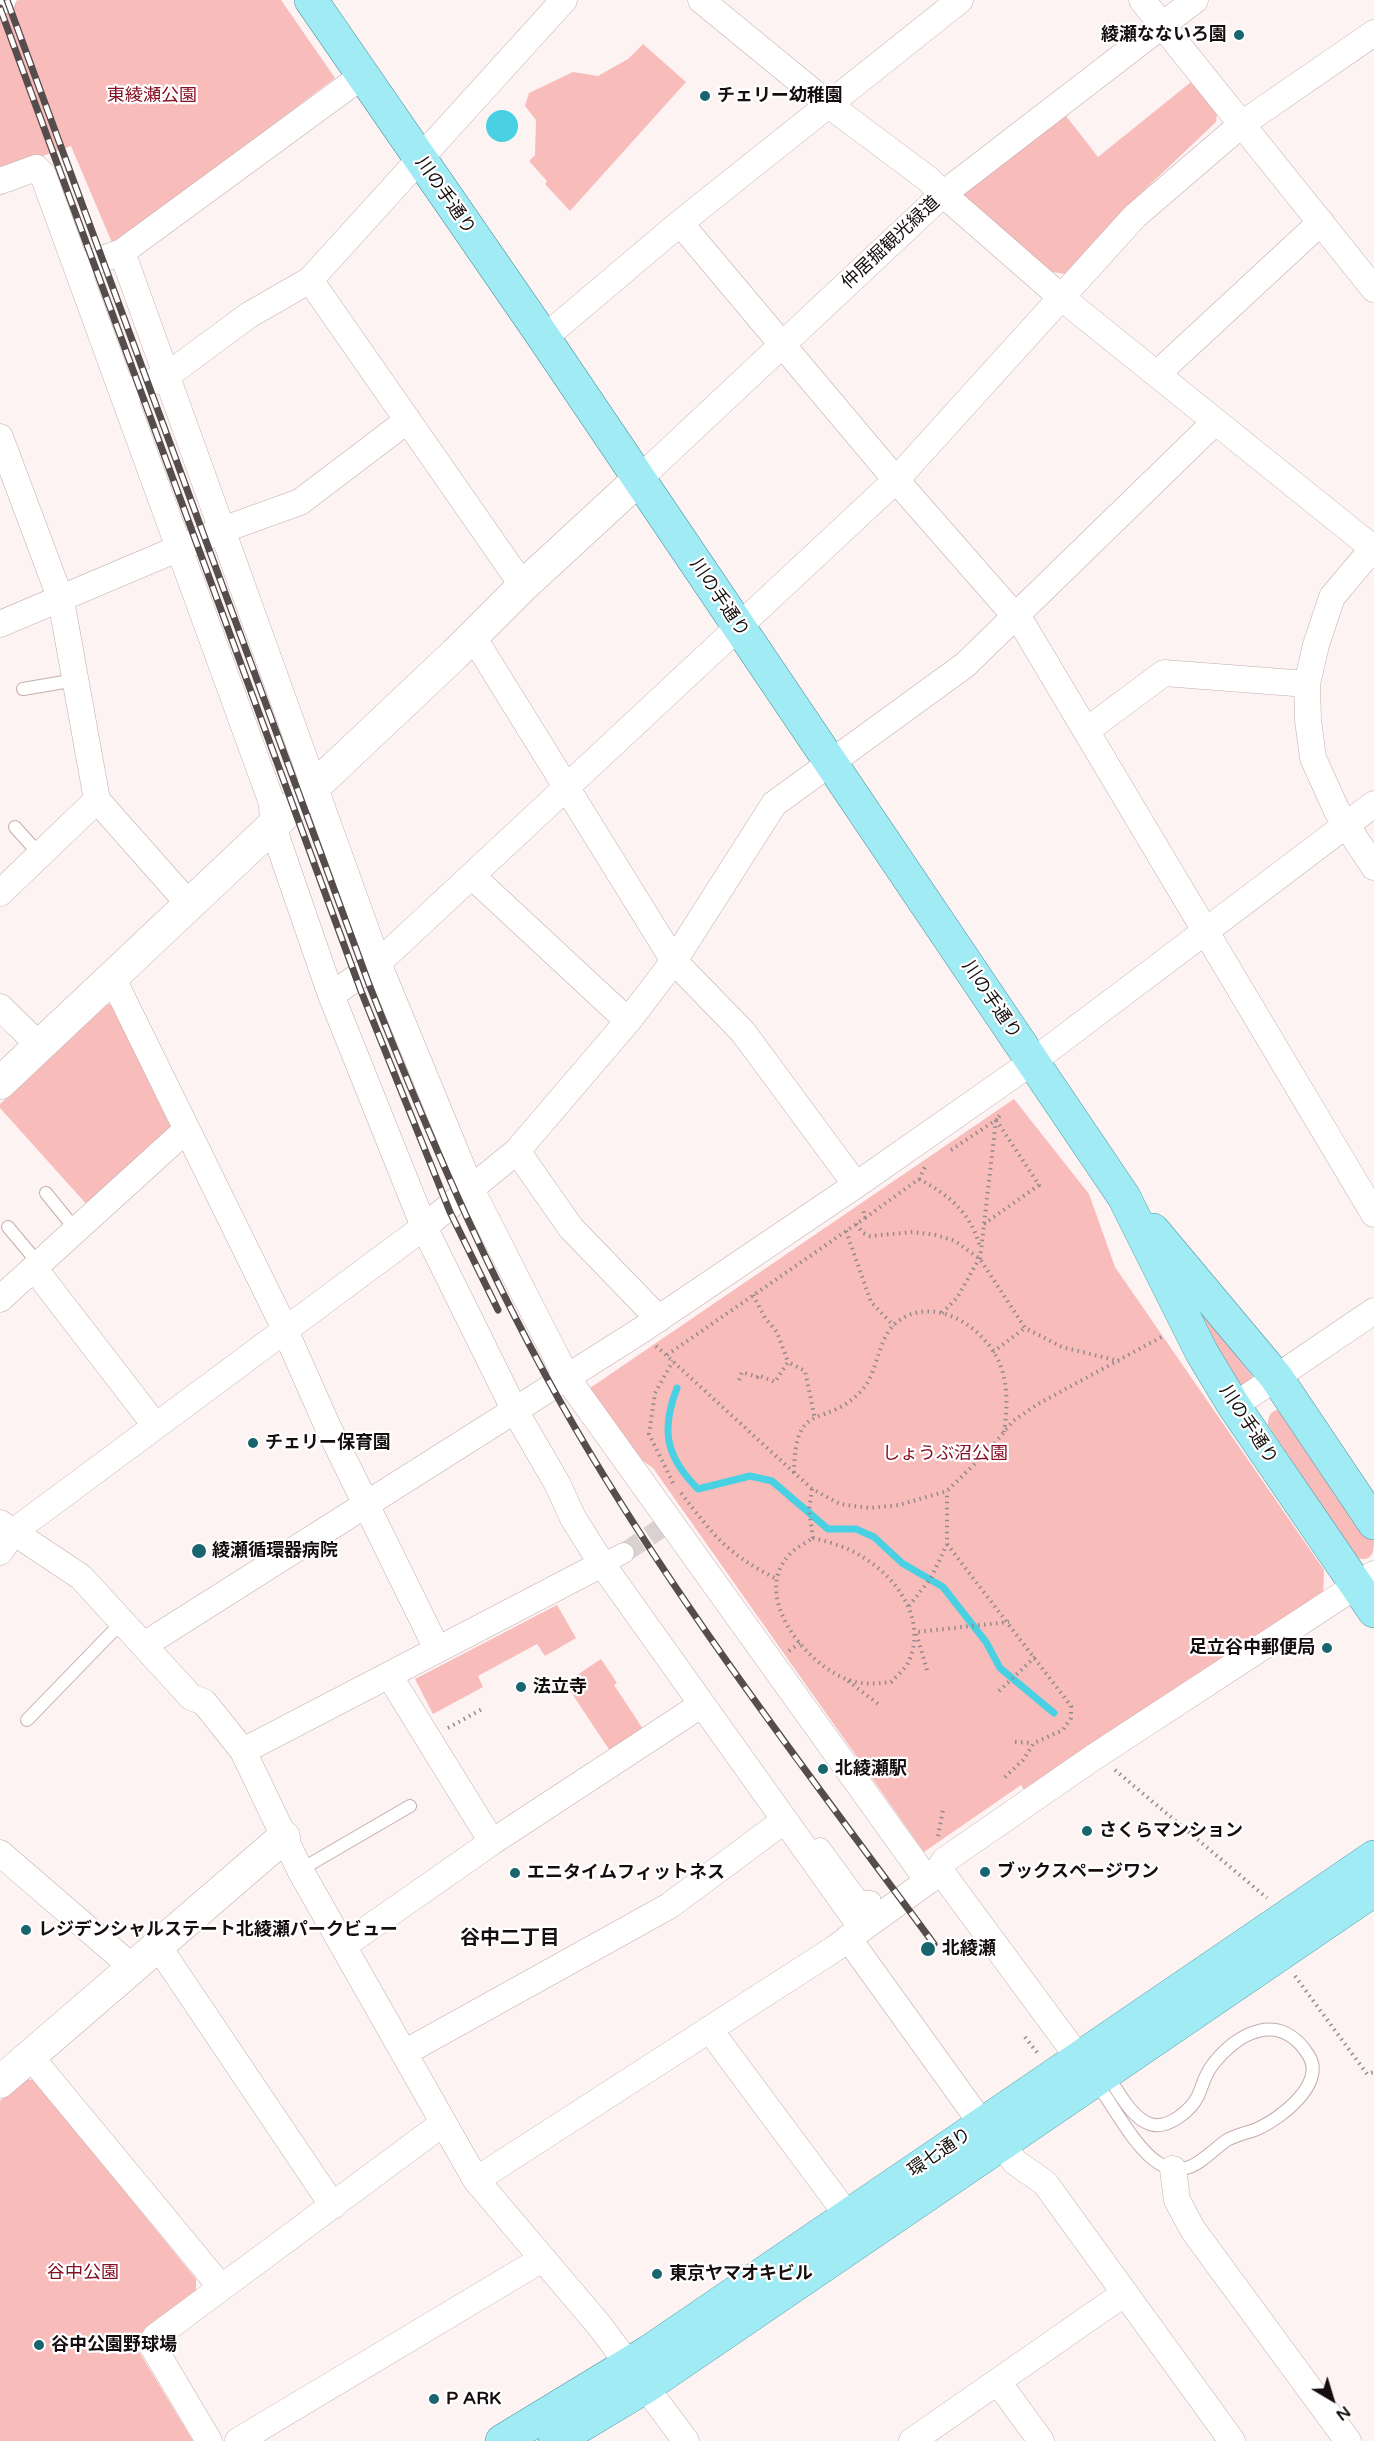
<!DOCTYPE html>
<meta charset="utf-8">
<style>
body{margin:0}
#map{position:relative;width:1374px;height:2441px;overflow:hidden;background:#fdf3f3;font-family:"Varela Round",sans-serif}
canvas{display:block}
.north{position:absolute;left:1302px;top:2369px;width:60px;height:60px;-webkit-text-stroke:4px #fff;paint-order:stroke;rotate:142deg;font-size:16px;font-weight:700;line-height:24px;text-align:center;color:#160e0e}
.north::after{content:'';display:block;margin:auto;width:21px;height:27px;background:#160e0e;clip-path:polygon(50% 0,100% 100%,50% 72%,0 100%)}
</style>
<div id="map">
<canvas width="1374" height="2441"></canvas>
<div class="north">N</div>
</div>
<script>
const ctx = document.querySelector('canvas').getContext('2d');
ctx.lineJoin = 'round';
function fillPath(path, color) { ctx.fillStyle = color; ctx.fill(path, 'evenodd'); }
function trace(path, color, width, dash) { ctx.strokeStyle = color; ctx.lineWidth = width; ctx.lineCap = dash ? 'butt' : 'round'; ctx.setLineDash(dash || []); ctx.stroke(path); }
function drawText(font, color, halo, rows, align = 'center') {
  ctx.font = font + ' "Varela Round","Noto Sans JP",sans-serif'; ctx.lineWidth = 4.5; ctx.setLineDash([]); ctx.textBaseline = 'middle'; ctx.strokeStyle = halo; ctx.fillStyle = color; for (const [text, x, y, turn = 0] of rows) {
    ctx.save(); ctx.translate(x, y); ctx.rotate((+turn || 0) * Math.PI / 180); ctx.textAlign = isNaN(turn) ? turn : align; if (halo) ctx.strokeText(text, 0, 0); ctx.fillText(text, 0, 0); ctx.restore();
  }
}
const green = new Path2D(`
 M19,0h262l54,78 -222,167 -42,-99 -71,25v-157z
 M643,44l43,38 -116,129 -25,-27 2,-3 -18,-20 6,-6 1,-35 -11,-14 4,-13 44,-21 25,4 30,-17z
 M1191,82l26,32 -1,8 -96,91 -55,61 -13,-2 -88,-76v-9l99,-75 35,45z
 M107,1004l11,2 54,115 -2,13 -81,73 -89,-99v-4z
 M1014,1099l75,95 26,73 209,303 -1,28 -295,198 -7,-11 -97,67 -271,-384 -20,-14 -43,-66z
 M1164,1262l88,114 -1,7 -12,9z
 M1280,1409l8,2 86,130c0,13 -3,21 -18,17l-88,-133c0,-10 3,-14 12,-16z
 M557,1605l19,33 -31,18 -8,-12 -59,32 5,11 -50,27 -18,-35z
 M601,1659l16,24 -3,2 29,44 -33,22 -45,-68z
 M25,2079l9,1 162,199v11l-64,50 61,101h-193v-340z`);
const water = new Path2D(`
 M486 126a16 16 0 1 1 32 0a16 16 0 1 1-32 0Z`);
const stream = new Path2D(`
 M677,1388c-16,42 -12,68 21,101l52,-13 22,5 56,48h28l18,8 28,26 41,24 43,55 14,26 54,45`);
const pedestrianTunnel = new Path2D(`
 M624,1553l40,-27`);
const path = new Path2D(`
 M951,1150l45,-30 43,65 -55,39
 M919,1179c30,16 52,34 61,68
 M865,1218l54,-39 6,-12
 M856,1224l7,9 7,3 43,-4 23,3 19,6 25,18 45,69 37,19 57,14
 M846,1231l25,71 23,24
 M980,1259l16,-139 6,-7
 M753,1295l12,23 12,14 11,30
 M942,1313l15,-15 23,-41
 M656,1346l156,143
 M993,1352l32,-24
 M667,1355l198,-137 -2,-9
 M739,1380l3,-8 15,5 1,-2 17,7 13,-20 17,9 10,48
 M794,1473c1,-77 31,-42 68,-83 17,-19 15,-52 35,-68 39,-30 95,9 106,51 5,19 4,40 1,59
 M673,1483l-24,-49 6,-41 18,-32
 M681,1493c34,44 46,61 96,86
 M813,1538l-4,-28 3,-21 28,15 30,4 29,-3 48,-14 43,-42 23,-28 25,-17 127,-69
 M813,1538c16,4 34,9 48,18 36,21 66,63 48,105 -3,7 -12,15 -18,21 -17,2 -29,3 -45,-3 -41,-16 -96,-84 -56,-125 6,-7 16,-11 23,-16z
 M947,1544l124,162v12l-8,12 -29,13 -11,17 -19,18
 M909,1606l22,-28 16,-34v-53
 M789,1651l11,-8
 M927,1670l-11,-38 93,-10
 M848,1681l33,25
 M999,1691l36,-34
 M448,1728l36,-20
 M1015,1742l18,1
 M1115,1770l152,128
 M938,1836l5,-26
 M1295,1976l72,98 7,-2
 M1025,2037l14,18`);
const service = new Path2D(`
 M23,689l53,-9
 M15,827l25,28
 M46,1193l30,37
 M8,1227l31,37
 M27,1720l95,-98
 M300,1870l110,-64
 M1096,2082c17,24 40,68 64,82 7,4 18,6 26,4 14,-3 29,-20 41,-28 9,-5 20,-7 30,-11 23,-10 69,-45 52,-73 -28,-46 -72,-25 -98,11 -6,8 -9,20 -13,29 -7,14 -30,34 -48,28 -19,-6 -32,-34 -44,-50`);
const pedestrian = new Path2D(`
 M602,1564l22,-11
 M820,1848l39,53h12`);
const minor = new Path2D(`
 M1142,0l232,289
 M1195,0l-252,194 119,104 312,251
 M0,2l3,-2
 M362,76l-240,176 256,711 93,226 96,189 361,503
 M0,181l36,-13 7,7 229,628 1,24 58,168 93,232 90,182 44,76 15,33 29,46 259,363
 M680,223l216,257 127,145 351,589
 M77,268l45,-16
 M310,280l213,306
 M544,338l136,-115 280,-223
 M1157,374l164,-152
 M123,393l42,-16 84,-62 61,-35 254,-280
 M0,437l61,163 36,200 92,104
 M639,479l304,-285 -15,-15 -99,-74 -128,-105
 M1374,547l-42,50 -16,48 -9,39 1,36 5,38 24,53 37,56
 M0,624l222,-94 78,-28 108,-82
 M472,635l202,326 69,71 113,153
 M1086,731l78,-58 143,11
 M472,876l156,145
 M0,893l97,-93
 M112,977l169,344 46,104 110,224
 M331,995l47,-32 518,-483 239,-264 107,-92 132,-91
 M0,1007l40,39
 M517,1151l54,77 88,91
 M34,1268l121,157
 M0,1299l186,-169
 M1234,1406l140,-95
 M0,1523l81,54 110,120 13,5 39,49 57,119 176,310 123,145 87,116
 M0,1552l13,-20 411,-305 93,-76 111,-130 46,-60 100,-157 191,-139 250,-243
 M144,1645l496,-314 216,-146 176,-123 342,-258
 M389,1675l103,167
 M243,1751l359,-187
 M0,1853l132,114
 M848,1938l134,186
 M158,1946l175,260
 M343,1946l149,-104 209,-137
 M709,2029l139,187
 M404,2053l265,-147 116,-86
 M30,2056l191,231
 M1078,2057l-139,-188 6,-9 149,-103 280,-183
 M1003,2145l12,17 30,21 187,258
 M1173,2169l4,31 16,30 155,211
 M476,2180l358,-231 94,-68 10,-11
 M998,2382l43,59
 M209,2441l-57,-96 3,-8 287,-213
 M238,2441l304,-182
 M912,2441l213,-148`);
const tertiary = new Path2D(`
 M0,1083l455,-429 68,-68 116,-107
 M0,2082l284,-245`);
const primary = new Path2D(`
 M311,0l233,338 580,859 78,156 32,53 140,205
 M1153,1230l123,147 98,146
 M502,2441l148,-90 724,-494
 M555,2441l90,-54 729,-497`);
const rail = new Path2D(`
 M7,0l363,987c63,160 131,318 220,466 103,172 226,331 344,491
 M0,8l361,983 89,221 48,98`);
const markers = [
 [1239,35,6,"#19656f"],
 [705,96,6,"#19656f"],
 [253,1443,6,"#19656f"],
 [199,1551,8,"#19656f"],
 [1327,1648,6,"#19656f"],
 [521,1687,6,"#19656f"],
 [823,1769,6,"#19656f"],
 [1087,1831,6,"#19656f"],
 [985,1872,6,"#19656f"],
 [515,1873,6,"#19656f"],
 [26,1930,6,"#19656f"],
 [928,1949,8,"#19656f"],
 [657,2274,6,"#19656f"],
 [39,2345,6,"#19656f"],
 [434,2399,6,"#19656f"]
];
const poiNames = [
 ["綾瀬なないろ園",1227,35,"right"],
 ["チェリー幼稚園",717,96],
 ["チェリー保育園",265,1443],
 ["綾瀬循環器病院",212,1551],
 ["足立谷中郵便局",1315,1648,"right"],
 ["法立寺",533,1687],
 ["北綾瀬駅",835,1769],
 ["さくらマンション",1099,1831],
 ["ブックスページワン",997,1872],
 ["エニタイムフィットネス",527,1873],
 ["レジデンシャルステート北綾瀬パークビュー",38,1930],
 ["北綾瀬",942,1949],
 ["東京ヤマオキビル",669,2274],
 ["谷中公園野球場",51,2345],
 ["P ARK",446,2399]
];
const parkNames = [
 ["東綾瀬公園",152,96],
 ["しょうぶ沼公園",945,1454],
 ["谷中公園",83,2273]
];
const streetNames = [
 ["川の手通り",445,196,55],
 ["仲居掘観光緑道",891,243,-43],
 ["川の手通り",719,598,56],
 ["川の手通り",991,1000,56],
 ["川の手通り",1248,1425,57],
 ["環七通り",940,2153,-34]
];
const neighbourhoodNames = [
 ["谷中二丁目",510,1939]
];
fillPath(green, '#f8bcbb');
fillPath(water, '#49d1e3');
trace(stream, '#49d1e3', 7);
trace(pedestrianTunnel, '#dad1d1', 20, [20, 10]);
trace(service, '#c4adac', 14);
trace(pedestrian, '#c4adac', 21);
trace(minor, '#c4adac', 27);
trace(tertiary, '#c4adac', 33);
trace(primary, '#4895a0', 34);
trace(path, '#938a8a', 4, [1.5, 4.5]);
trace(service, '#fff', 12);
trace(pedestrian, '#fff', 20);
trace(minor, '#fff', 26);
trace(tertiary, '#fff', 32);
trace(primary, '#a1ebf5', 33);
trace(rail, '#554c4c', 7);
trace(rail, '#fff', 4.5, [14]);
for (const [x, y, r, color] of markers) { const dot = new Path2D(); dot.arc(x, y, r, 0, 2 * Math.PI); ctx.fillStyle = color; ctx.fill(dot); trace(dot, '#fff', 2); }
drawText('bold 18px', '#160e0e', '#fff', poiNames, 'left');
drawText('18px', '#841024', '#fff', parkNames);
drawText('18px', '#160e0e', '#fff', streetNames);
drawText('bold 20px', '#160e0e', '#fff', neighbourhoodNames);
</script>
